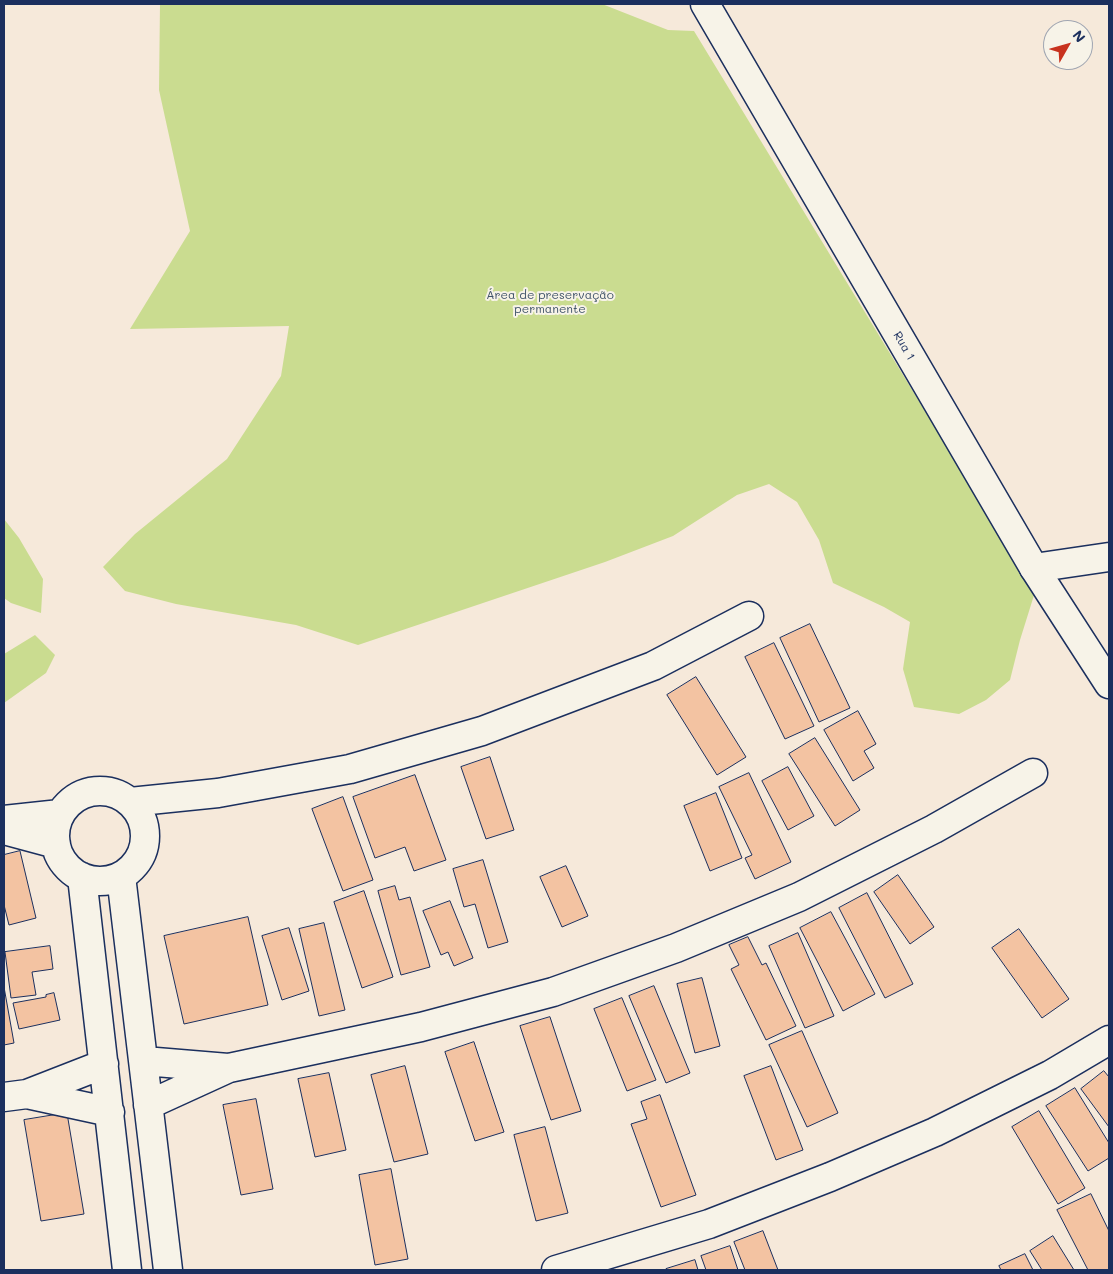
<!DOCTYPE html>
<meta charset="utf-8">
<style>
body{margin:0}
#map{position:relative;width:1113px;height:1274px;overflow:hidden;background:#f6e9da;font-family:Mali,sans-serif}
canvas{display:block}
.frame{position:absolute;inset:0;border:5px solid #1b2f5e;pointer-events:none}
.north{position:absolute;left:1043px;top:20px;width:50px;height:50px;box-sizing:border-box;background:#f7f3e8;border:1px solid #9fa5b1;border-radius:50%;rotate:52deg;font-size:14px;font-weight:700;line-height:20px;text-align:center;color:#1b2f5e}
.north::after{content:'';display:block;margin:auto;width:18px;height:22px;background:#c8321e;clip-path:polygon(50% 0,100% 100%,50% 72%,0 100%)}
</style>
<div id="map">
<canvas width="1113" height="1274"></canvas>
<div class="frame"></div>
<div class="north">N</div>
</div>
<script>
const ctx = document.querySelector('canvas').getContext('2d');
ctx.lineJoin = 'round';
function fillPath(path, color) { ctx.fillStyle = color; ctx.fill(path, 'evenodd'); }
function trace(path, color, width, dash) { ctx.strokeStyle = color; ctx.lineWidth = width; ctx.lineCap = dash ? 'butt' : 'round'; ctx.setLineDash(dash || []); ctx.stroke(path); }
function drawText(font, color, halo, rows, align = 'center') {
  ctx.font = font + ' Mali,sans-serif'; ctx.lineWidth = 4; ctx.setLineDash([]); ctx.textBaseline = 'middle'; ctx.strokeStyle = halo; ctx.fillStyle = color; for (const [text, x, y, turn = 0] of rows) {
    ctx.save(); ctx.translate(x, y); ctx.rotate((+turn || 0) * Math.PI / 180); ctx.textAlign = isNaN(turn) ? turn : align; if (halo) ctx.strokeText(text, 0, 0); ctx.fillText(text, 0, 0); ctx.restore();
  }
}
const green = new Path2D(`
 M160,4h442l66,26 26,1 341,561 -15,48 -10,40 -24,20 -27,14 -45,-7 -11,-38 7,-47 -26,-15 -51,-24 -14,-43 -22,-38 -28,-18 -32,11 -64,41 -68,26 -247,83 -62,-20 -120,-21 -51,-13 -22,-24 32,-33 92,-75 54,-83 8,-50 -159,3 60,-98 -31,-141z
 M4,519l15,19 24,41 -2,34 -30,-10 -7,-5z
 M35,635l20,20 -9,18 -42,30v-49z`);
const building = new Path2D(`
 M810,624l40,84 -31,14 -39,-84z
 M774,643l40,83 -29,13 -40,-82z
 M696,677l50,80 -29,18 -50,-80z
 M858,711l18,33 -12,7 10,17 -21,13 -29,-51z
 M815,738l45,72 -25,16 -46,-72z
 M490,757l24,73 -28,9 -25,-72z
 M788,767l26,49 -26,14 -26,-49z
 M749,773l42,89 -36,17 -10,-21 7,-3 -33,-68z
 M415,775l31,85 -32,11 -9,-24 -30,11 -22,-61z
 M716,793l26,65 -32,13 -26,-65z
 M343,797l30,83 -30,11 -31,-82z
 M20,851l16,67 -27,7 -5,-20v-50z
 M483,860l25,82 -20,6 -13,-44 -11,3 -11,-38z
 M566,866l22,50 -26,11 -22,-50z
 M898,875l36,52 -24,17 -36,-52z
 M395,886l4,14 11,-3 20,70 -29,8 -23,-84z
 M364,891l29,86 -31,11 -28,-86z
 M867,893l46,91 -28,14 -46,-90z
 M450,901l23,57 -19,8 -6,-14 -7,3 -18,-44z
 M831,912l44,82 -32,17 -43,-83z
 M248,917l20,88 -84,19 -20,-88z
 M324,923l21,87 -26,6 -20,-87z
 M289,928l20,63 -27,9 -20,-64z
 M1019,929l50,70 -27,19 -50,-70z
 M798,933l36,83 -29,12 -36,-82z
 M748,937l14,28 4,-2 30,63 -30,14 -35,-71 8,-4 -10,-20z
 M50,946l3,23 -21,3 4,23 -25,3 -6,-46z
 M702,978l18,68 -25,7 -18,-69z
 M654,986l36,87 -24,10 -37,-87z
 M4,987l10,56 -10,2z
 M54,993l6,27 -41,9 -6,-26 33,-6v-2z
 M622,998l34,82 -29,11 -33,-82z
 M550,1017l31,94 -30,9 -31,-94z
 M802,1031l36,82 -31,14 -38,-82z
 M474,1042l30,90 -29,9 -30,-89z
 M405,1066l23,88 -34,8 -23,-87z
 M771,1066l32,84 -27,10 -32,-84z
 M1104,1071l5,6v50l-28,-38z
 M329,1073l17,77 -31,7 -17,-78z
 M1075,1088l34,55v15l-21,13 -42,-65z
 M660,1095l36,100 -35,12 -30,-83 16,-5 -6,-17z
 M256,1099l17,90 -32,6 -18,-90z
 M1039,1111l46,77 -27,16 -46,-77z
 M67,1113l17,101 -43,7 -17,-101z
 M545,1127l23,86 -32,8 -22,-86z
 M391,1169l17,90 -33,6 -16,-90z
 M1091,1194l18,37v39h-21l-31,-60z
 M763,1231l15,39h-33l-11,-28z
 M1053,1236l21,34h-32l-12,-19z
 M730,1246l8,24h-32l-5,-14z
 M1025,1254l8,16h-32l-2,-4z
 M695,1260l3,10h-32v-1z`);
const street = new Path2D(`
 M1034,568l75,-11
 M55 836a45 45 0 1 1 90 0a45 45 0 1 1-90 0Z
 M130,802l88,-9 132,-24 132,-38 171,-65 96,-50
 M4,820l56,-6
 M4,830l52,14
 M121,876l47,394
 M82,877l45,393
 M144,1061l84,7
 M27,1094l83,18
 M4,1097l23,-3 77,-30
 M148,1105l81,-37 192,-41 132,-35 123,-44 123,-51 135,-68 99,-56
 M556,1270l153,-46 121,-47 105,-45 115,-57 59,-35`);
const secondary = new Path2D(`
 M705,4l329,564 75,116`);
const parkNames = [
 ["Área de preservação",550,295],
 ["permanente",550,309]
];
const streetNames = [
 ["Rua 1",904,346,60]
];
fillPath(green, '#cadc90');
fillPath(building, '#f3c3a2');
trace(building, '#1b2f5e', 1);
trace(street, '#1b2f5e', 31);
trace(secondary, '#1b2f5e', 31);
trace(street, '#f7f3e8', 28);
trace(secondary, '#f7f3e8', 28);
drawText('12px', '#3e5268', '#f7f3e8', parkNames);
drawText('12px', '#1b2f5e', '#f7f3e8', streetNames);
</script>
